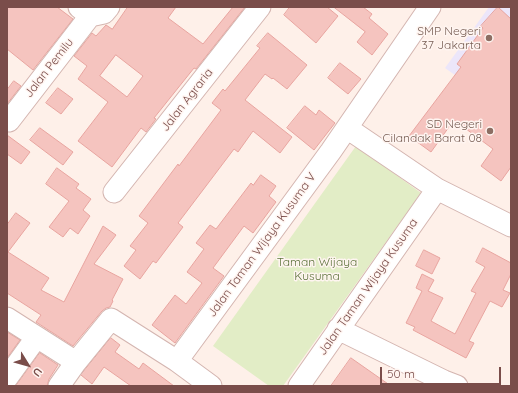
<!DOCTYPE html>
<style>
body{margin:0}
#map{position:relative;width:518px;height:393px;overflow:hidden;background:#fef0e9;font-family:Quicksand,sans-serif}
canvas{display:block}
.frame{position:absolute;inset:0;border:8px solid #7a4d4a;pointer-events:none}
.north{position:absolute;left:8px;top:345px;width:40px;height:40px;-webkit-text-stroke:3px #fff5f1;paint-order:stroke;rotate:127deg;font-size:11px;font-weight:700;line-height:16px;text-align:center;color:#7a4d4a}
.north::after{content:'';display:block;margin:auto;width:14px;height:18px;background:#7a4d4a;clip-path:polygon(50% 0,100% 100%,50% 72%,0 100%)}
.scale{position:absolute;left:380px;top:367px;width:121px;height:18px;box-sizing:border-box;border:2px solid #7a4d4a;border-top:0;padding-left:5px;font-size:12px;line-height:14px;white-space:nowrap;color:#7a4d4a;-webkit-text-stroke:3px #fff5f1;paint-order:stroke}
</style>
<div id="map">
<canvas width="518" height="393"></canvas>
<div class="frame"></div>
<div class="north">U</div>
<div class="scale">50 m</div>
</div>
<script>
const ctx = document.querySelector('canvas').getContext('2d');
ctx.lineJoin = 'round';
function fillPath(path, color) { ctx.fillStyle = color; ctx.fill(path, 'evenodd'); }
function trace(path, color, width, dash) { ctx.strokeStyle = color; ctx.lineWidth = width; ctx.lineCap = dash ? 'butt' : 'round'; ctx.setLineDash(dash || []); ctx.stroke(path); }
function drawText(font, color, halo, rows, align = 'center') {
  ctx.font = font + ' Quicksand,sans-serif'; ctx.lineWidth = 3; ctx.setLineDash([]); ctx.textBaseline = 'middle'; ctx.strokeStyle = halo; ctx.fillStyle = color; for (const [text, x, y, turn = 0] of rows) {
    ctx.save(); ctx.translate(x, y); ctx.rotate((+turn || 0) * Math.PI / 180); ctx.textAlign = isNaN(turn) ? turn : align; if (halo) ctx.strokeText(text, 0, 0); ctx.fillText(text, 0, 0); ctx.restore();
  }
}
const education = new Path2D(`
 M489,7h22v108l-66,-47z`);
const green = new Path2D(`
 M356,146l65,47 -138,193h-14l-56,-40z`);
const building = new Path2D(`
 M7,7h50l16,12 -40,51 -26,-21z
 M128,7h48l-8,11 35,26 30,-37h12l-49,62 -2,-1 -40,50 2,1 -10,13 -5,-4 -29,39 -34,-26 30,-39 -30,-23 9,-13 -13,-10 18,-23 4,3 10,-11 6,4zM116,55l27,21 -16,21 -27,-21z
 M290,7h37l11,9 -22,27 -32,-28z
 M334,7h29l9,7 -3,4 19,16 -16,21 -15,-13 8,-10z
 M498,7l13,12v148l-10,14 -20,-15 12,-17 -39,-29 -23,32 -22,-16 52,-69 -4,-3 26,-36 -2,-2z
 M268,33l39,32 -20,24 -14,-11 -1,1 -7,-5 -20,26 47,37 -12,16 -27,-22 -15,21 -4,-3 -56,74 5,4 -27,36 -3,-2 -13,18 -16,-13 12,-16 -6,-4 18,-23 -9,-7 39,-52 1,2 42,-56 -9,-7 11,-14 2,2 35,-43 -3,-2z
 M340,63l21,16 -13,15 -20,-16z
 M14,81l7,5 -14,18v-14z
 M58,88l15,11 -12,15 -15,-11z
 M305,106l11,9 3,-5 16,13 -21,27 -27,-22z
 M40,128l33,24 -10,13 -33,-25z
 M7,135l23,17 -9,12 -14,-10z
 M57,168l22,16 -3,4 15,11 -8,11 7,6 -12,18 -8,-6 -7,9 -14,-10 20,-26 -23,-17z
 M261,175l15,11 -7,10 7,6 -23,31 -9,-7 -31,42 11,8 -49,67 -23,-18 23,-30 11,9 16,-21 -15,-11 17,-23 -8,-6 14,-18 6,4 35,-46 2,2z
 M16,213l14,10 -22,29 41,26 -8,12 23,12 39,-76 13,9 -22,29 29,15 -11,21 1,1 -3,6 -4,1 -4,3 -29,35 -37,-24 5,-7 -34,-22v-68z
 M483,248l28,15v11l-8,16 7,3 -8,14 -12,-6 -21,40 5,2 -8,15 -53,-28 2,-3 -9,-4 16,-32 -6,-3 6,-14 12,6 -6,11 15,7 -12,23 24,13 21,-41 -5,-2 14,-24 -9,-5z
 M424,250l16,8 -8,16 -16,-8z
 M7,332l13,8 -13,18z
 M111,338l9,7 -5,7 24,17 4,-6 31,23h-43l-27,-19 -12,17 -11,-9z
 M40,353l18,12 -9,14 -2,7h-31z
 M351,358l40,28h-60z`);
const minor = new Path2D(`
 M79,7l11,9 14,-3 5,-6
 M9,121l81,-105
 M347,128l90,61 74,37
 M114,192l146,-185
 M7,318l69,44
 M338,329l106,52 13,5
 M177,361l154,-210 99,-144
 M7,378l29,-40
 M59,386l17,-24 35,-43 66,42 34,25
 M299,386l138,-197`);
const markers = [
 [489,38,4,"#8d6e63"],
 [490,131,4,"#8d6e63"]
];
const educationNames = [
 ["SMP Negeri",481,31],
 ["37 Jakarta",481,45],
 ["SD Negeri",482,124],
 ["Cilandak Barat 08",482,138]
];
const streetNames = [
 ["Jalan Pemilu",49,68,-52],
 ["Jalan Agraria",187,100,-52],
 ["Jalan Taman Wijaya Kusuma V",262,245,-54],
 ["Jalan Taman Wijaya Kusuma",368,287,-55]
];
const parkNames = [
 ["Taman Wijaya",317,262],
 ["Kusuma",317,276]
];
fillPath(education, '#ece6fa');
fillPath(green, '#e2edc6');
fillPath(building, '#f5c4bf');
trace(building, '#e8a49f', 1);
trace(minor, '#d4b5b0', 23);
trace(minor, '#fff', 21);
for (const [x, y, r, color] of markers) { const dot = new Path2D(); dot.arc(x, y, r, 0, 2 * Math.PI); ctx.fillStyle = color; ctx.fill(dot); trace(dot, '#fff5f1', 1.5); }
drawText('12px', '#785e54', '#fff5f1', educationNames, 'right');
drawText('12px', '#7a4d4a', '#fff5f1', streetNames);
drawText('12px', '#5e743c', '#fff5f1', parkNames);
</script>
